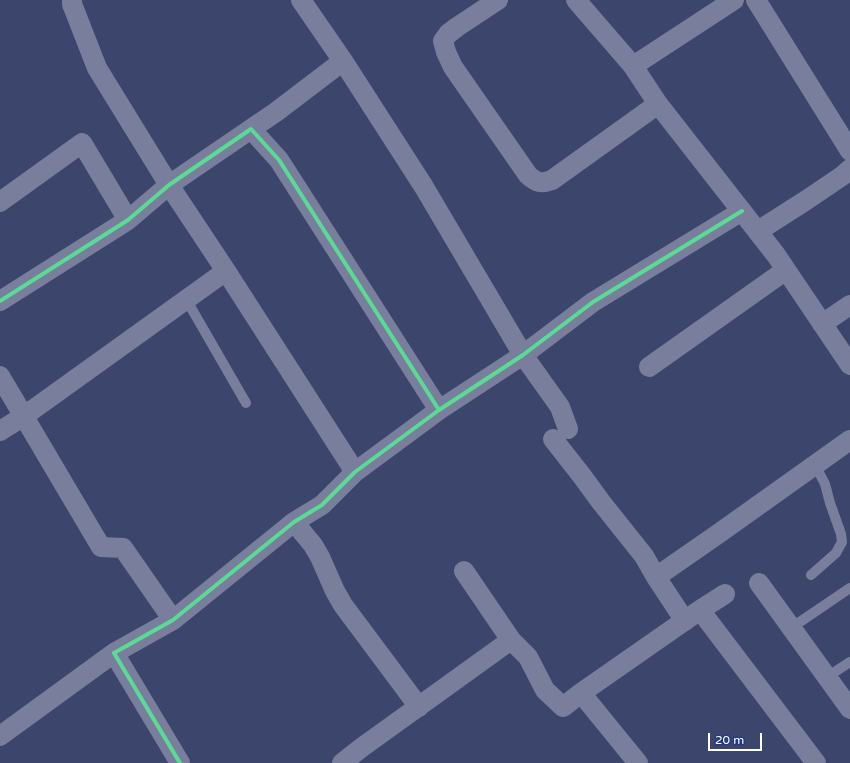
<!DOCTYPE html>
<style>
body{margin:0}
#map{position:relative;width:850px;height:763px;overflow:hidden;background:#3c466d;font-family:"Varela Round",sans-serif}
canvas{display:block}
.scale{position:absolute;left:708px;top:733px;width:54px;height:18px;box-sizing:border-box;border:2px solid #fff;border-top:0;padding-left:5px;font-size:12px;line-height:14px;white-space:nowrap;color:#fff;-webkit-text-stroke:3px #273982;paint-order:stroke}
</style>
<div id="map">
<canvas width="850" height="763"></canvas>
<div class="scale">20 m</div>
</div>
<script>
const ctx = document.querySelector('canvas').getContext('2d');
ctx.lineJoin = 'round';
function trace(path, color, width, dash) { ctx.strokeStyle = color; ctx.lineWidth = width; ctx.lineCap = dash ? 'butt' : 'round'; ctx.setLineDash(dash || []); ctx.stroke(path); }
const service = new Path2D(`
 M186,299l60,104
 M811,575l25,-22 6,-11 -1,-8 -11,-31 -5,-19 -10,-19
 M791,628l59,-40
 M827,677l23,-15`);
const minor = new Path2D(`
 M72,0v4l25,64 72,117 57,86 129,201
 M301,0l42,61 81,126 99,168 37,52 8,22
 M498,0l-41,27 -9,7 -5,7 3,11 7,15 75,108c9,8 13,9 24,5l106,-76
 M576,0l57,66 25,38 118,151 74,110
 M756,0l94,151
 M633,66l101,-66
 M251,129l25,-17 67,-51
 M0,202l82,-59 46,77
 M758,231l47,-30 37,-25 8,-7
 M0,301l128,-81 41,-35 82,-56 28,31 160,250
 M822,324l28,-19
 M649,367l137,-97
 M0,376l101,171 22,1 50,72
 M0,431l24,-15 202,-145
 M553,439l29,37 19,26 43,54 12,21 29,44
 M294,522l19,23 7,12 15,34 8,14 76,102
 M464,571l47,69
 M656,577l62,-43 132,-94
 M759,583l91,126
 M700,610l116,153
 M581,693l57,70
 M0,736l114,-83
 M180,763l-66,-110 59,-33 121,-98 28,-17 33,-33 84,-62 84,-55 70,-53 149,-91
 M342,763l19,-15 150,-108 17,17 17,33 18,17 18,-14 119,-83 25,-16`);
const cycleway = new Path2D(`
 M0,301l128,-81 41,-35 82,-56 28,31 160,250
 M180,763l-66,-110 59,-33 121,-98 28,-17 33,-33 84,-62 84,-55 70,-53 149,-91`);
trace(service, '#787e9b', 10);
trace(minor, '#787e9b', 20);
trace(cycleway, '#5adb95', 4);
</script>
